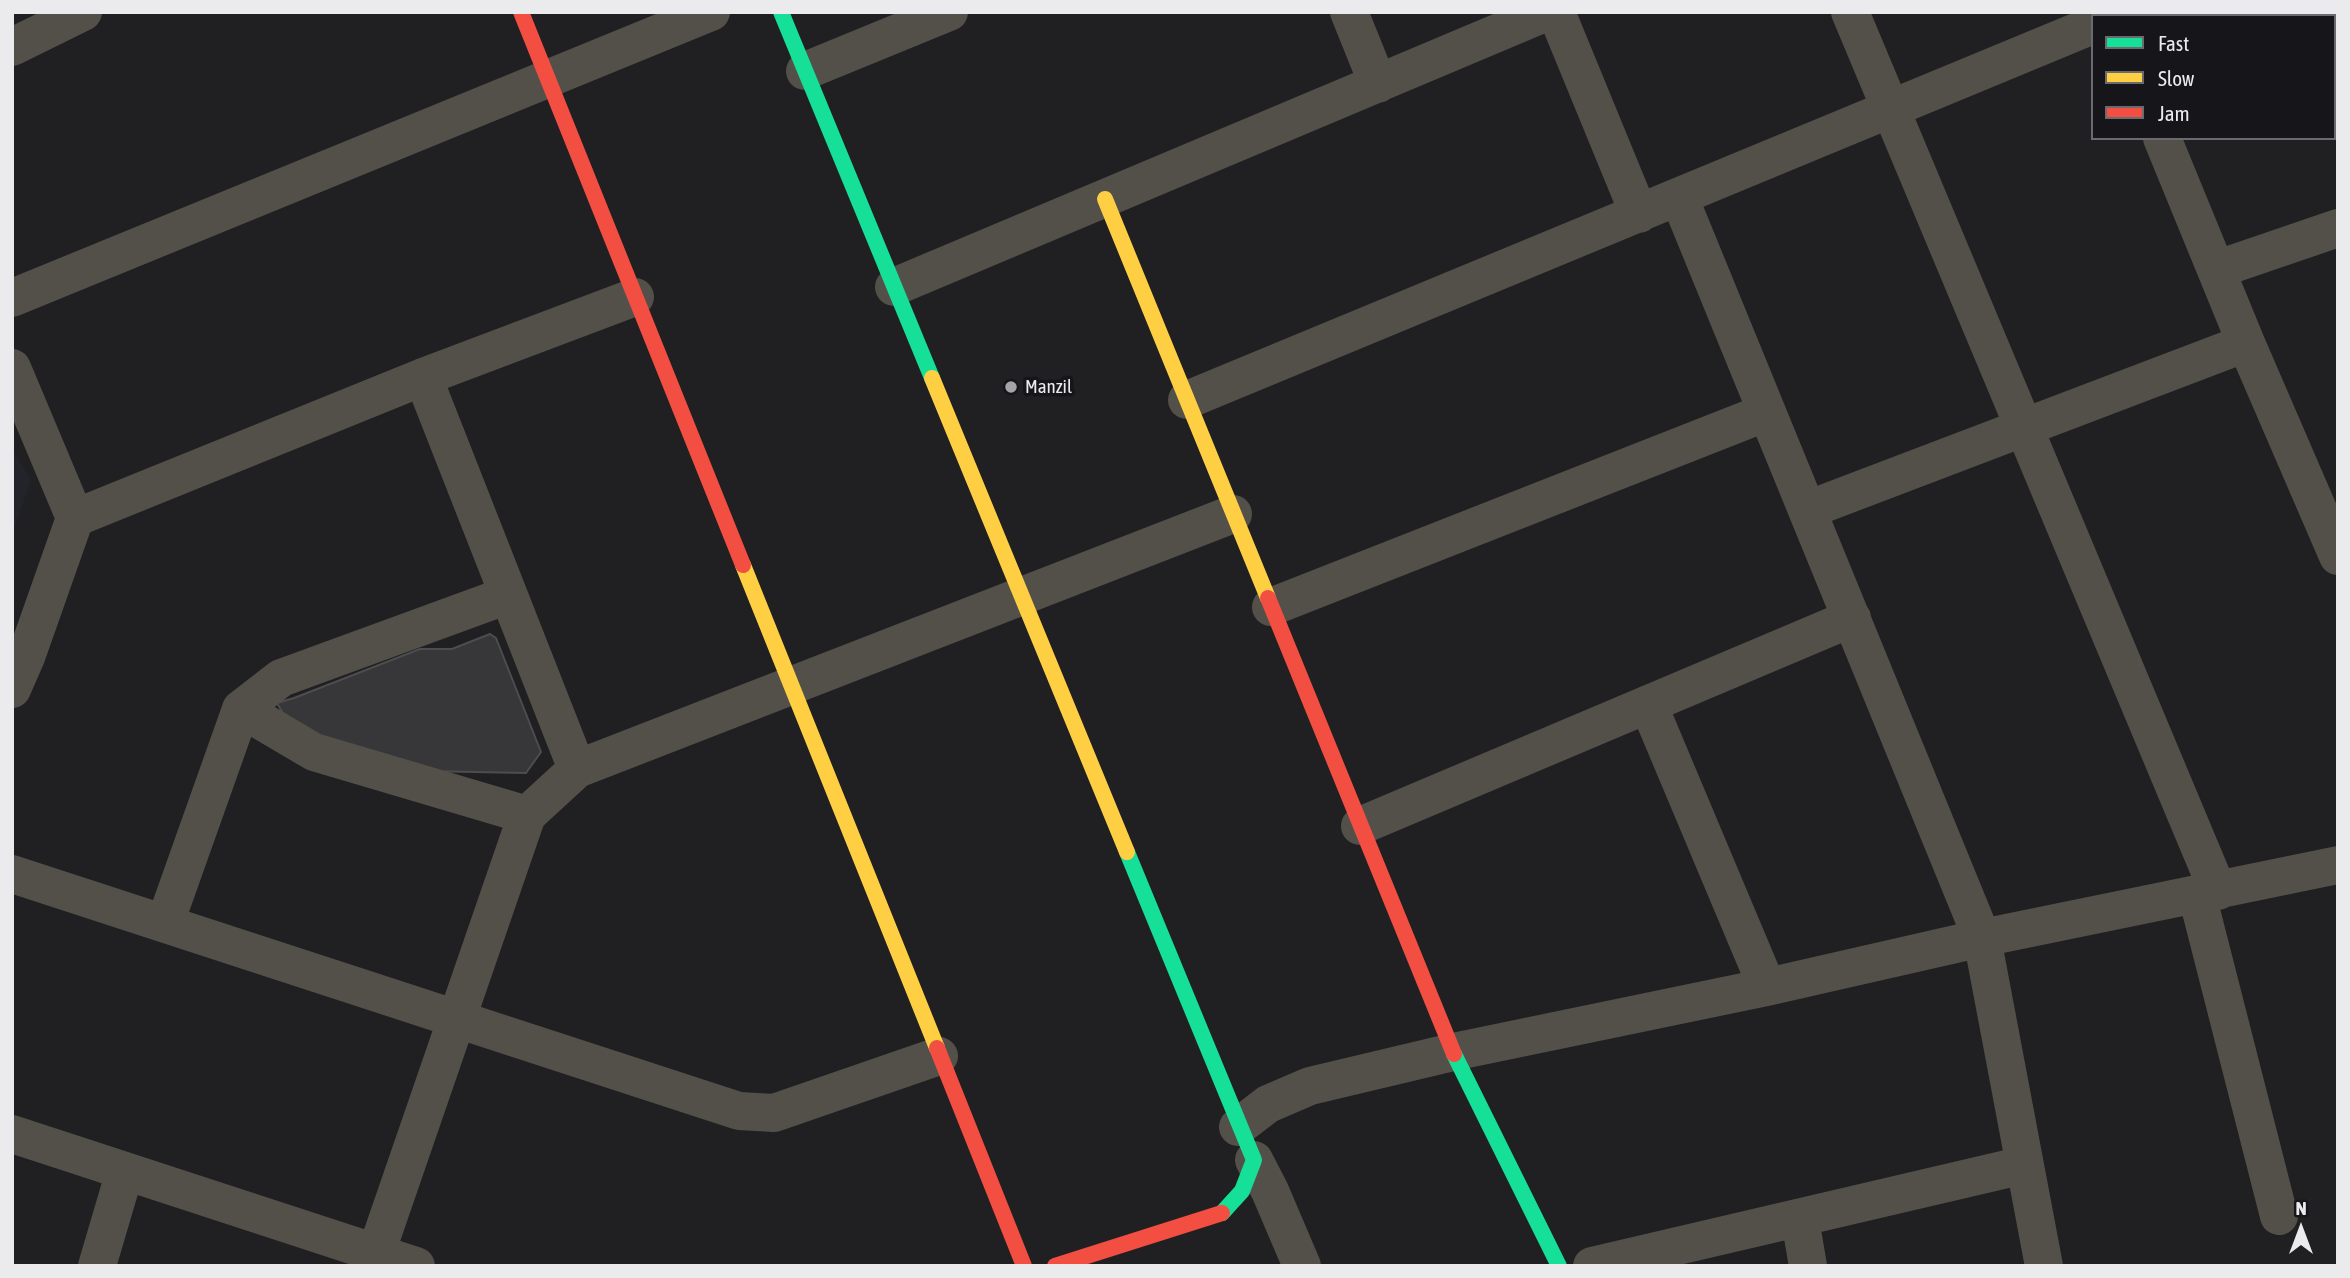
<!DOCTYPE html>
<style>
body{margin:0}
#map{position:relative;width:2350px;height:1278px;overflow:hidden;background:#202022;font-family:"Asap Condensed",sans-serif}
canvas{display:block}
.frame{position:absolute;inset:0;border:14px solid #ebebee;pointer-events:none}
.legend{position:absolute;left:2091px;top:14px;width:245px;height:126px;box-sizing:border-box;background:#16151a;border:2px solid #6b6b6f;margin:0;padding:9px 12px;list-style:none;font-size:21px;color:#ebebee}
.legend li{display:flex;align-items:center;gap:14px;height:35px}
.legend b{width:35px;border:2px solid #6b6b6f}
.north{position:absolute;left:2266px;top:1194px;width:70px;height:70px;-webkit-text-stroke:5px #16151a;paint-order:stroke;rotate:0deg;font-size:19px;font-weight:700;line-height:28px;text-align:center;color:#ebebee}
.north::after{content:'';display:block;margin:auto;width:24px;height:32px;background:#ebebee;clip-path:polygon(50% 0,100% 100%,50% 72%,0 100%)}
</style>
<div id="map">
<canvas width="2350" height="1278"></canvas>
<div class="frame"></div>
<ul class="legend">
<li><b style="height:9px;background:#16e098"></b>Fast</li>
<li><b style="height:9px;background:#ffcf43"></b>Slow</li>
<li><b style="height:9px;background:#f24e42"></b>Jam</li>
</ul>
<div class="north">N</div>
</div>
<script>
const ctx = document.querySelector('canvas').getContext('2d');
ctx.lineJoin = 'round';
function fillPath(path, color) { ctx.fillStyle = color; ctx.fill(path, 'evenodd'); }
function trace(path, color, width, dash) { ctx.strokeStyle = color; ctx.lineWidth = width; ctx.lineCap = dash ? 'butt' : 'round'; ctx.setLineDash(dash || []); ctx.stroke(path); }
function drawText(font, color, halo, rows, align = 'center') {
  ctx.font = font + ' "Asap Condensed",sans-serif'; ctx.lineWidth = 7; ctx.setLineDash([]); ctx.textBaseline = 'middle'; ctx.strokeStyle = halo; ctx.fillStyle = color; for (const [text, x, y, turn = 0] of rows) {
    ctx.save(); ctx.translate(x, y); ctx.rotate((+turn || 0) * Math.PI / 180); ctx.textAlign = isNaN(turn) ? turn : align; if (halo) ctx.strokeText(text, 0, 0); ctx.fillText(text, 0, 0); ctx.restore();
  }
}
const built = new Path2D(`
 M12,449l19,31 -19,55z`);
const building = new Path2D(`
 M490,634l6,4 45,114 -15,21 -102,-2 -129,-37 -18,-31 17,-5 126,-49h32z`);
const street = new Path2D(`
 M1349,12l29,72
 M1556,12l83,202
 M1850,12l368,879
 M2115,16l11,-4
 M12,47l71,-35
 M805,71l144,-59
 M2162,138l84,205 92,213
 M1679,197l303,741 62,328
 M2218,269l120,-41
 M894,287l653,-275
 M12,298l699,-286
 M12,368l63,150 -49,139 -14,32
 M423,377l154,392
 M1187,400l906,-375
 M1807,510l439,-167
 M75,518l348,-141 212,-80
 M1271,607l496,-195
 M1648,704l119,283
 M241,709l73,43 213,63
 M1360,826l492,-208
 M12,874l727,237 35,2 165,-57
 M2197,895l82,321
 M165,923l76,-214 40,-31 227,-83
 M1238,1127l30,-23 42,-18 143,-34 314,-65 215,-49 356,-73
 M12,1134l404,132
 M1254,1160l16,31 32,75
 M1800,1219l8,47
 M376,1253l151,-438 50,-46 656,-255
 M97,1266l28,-95
 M1592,1266l432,-101`);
const fast = new Path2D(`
 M781,12l151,366
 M1127,852l127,308 -12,31 -20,22
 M1454,1054l105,212`);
const slow = new Path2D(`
 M1105,199l163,399
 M932,378l195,474
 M743,565l194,483`);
const jam = new Path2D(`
 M521,12l222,553
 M1268,598l186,456
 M937,1048l87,218
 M1055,1266l167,-53`);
const markers = [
 [1011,387,7,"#a4a4a7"]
];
const poiNames = [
 ["Manzil",1025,387]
];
fillPath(built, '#23232c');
fillPath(building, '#373739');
trace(building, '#4d4d4f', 2);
trace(street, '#53504a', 38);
trace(fast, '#16e098', 16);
trace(slow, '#ffcf43', 16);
trace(jam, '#f24e42', 16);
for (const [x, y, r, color] of markers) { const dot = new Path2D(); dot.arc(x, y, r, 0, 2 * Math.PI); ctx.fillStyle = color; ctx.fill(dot); trace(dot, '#16151a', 2.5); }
drawText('19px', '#ebebee', '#16151a', poiNames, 'left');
</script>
